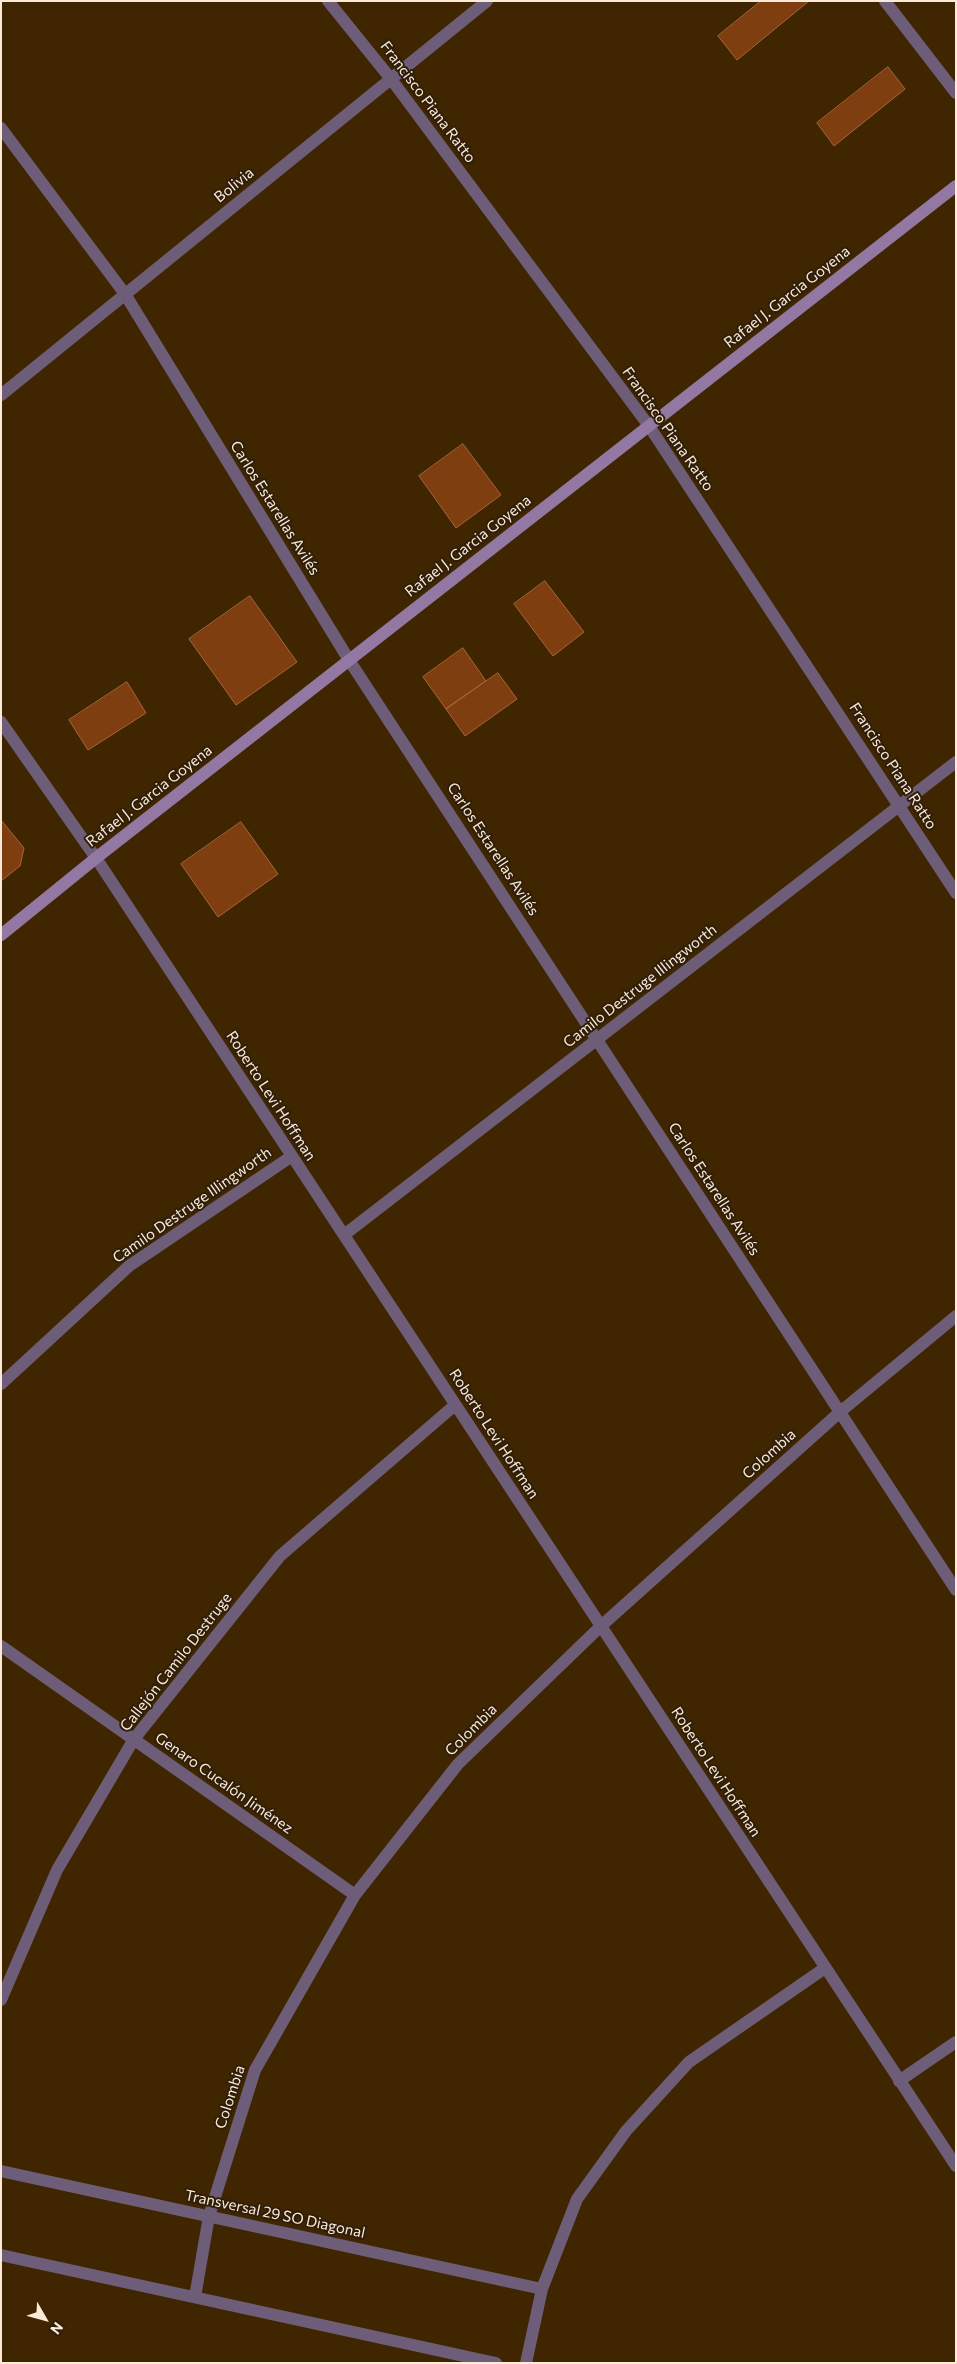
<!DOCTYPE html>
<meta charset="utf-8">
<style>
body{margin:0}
#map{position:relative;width:957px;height:2364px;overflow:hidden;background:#3f2601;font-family:Commissioner,sans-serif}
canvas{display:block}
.frame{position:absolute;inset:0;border:2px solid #fbead7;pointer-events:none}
.north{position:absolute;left:20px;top:2294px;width:50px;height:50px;-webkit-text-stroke:4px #2f1f0a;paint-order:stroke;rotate:128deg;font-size:14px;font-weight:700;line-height:20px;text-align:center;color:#fbead7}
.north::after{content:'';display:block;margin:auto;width:18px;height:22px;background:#fbead7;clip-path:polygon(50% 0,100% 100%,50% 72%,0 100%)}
</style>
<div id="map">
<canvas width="957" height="2364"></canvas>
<div class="frame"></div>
<div class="north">N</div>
</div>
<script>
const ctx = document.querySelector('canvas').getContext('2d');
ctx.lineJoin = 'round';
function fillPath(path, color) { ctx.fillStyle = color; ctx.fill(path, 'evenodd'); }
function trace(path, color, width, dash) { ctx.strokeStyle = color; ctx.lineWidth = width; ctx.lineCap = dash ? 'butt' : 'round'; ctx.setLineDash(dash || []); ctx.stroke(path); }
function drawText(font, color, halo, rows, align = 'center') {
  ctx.font = font + ' Commissioner,sans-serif'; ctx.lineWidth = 4; ctx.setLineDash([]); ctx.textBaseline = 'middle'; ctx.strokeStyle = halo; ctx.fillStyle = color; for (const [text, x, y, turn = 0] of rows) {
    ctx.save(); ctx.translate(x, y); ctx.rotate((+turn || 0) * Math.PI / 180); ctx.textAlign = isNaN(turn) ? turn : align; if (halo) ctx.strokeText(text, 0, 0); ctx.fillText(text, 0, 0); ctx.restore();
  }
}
const building = new Path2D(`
 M761,1h48l-72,59 -19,-24z
 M888,67l17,22 -71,57 -17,-23z
 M463,444l38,51 -45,33 -37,-52z
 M545,581l39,51 -31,24 -39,-52z
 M250,596l47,66 -61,43 -47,-66z
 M463,648l23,33 -40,28 -23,-32z
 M498,673l19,26 -52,37 -19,-27z
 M127,682l19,31 -58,37 -19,-30z
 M1,820l23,28 -4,18 -19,15z
 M241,822l37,52 -60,43 -37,-53z`);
const street = new Path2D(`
 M328,1l63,78 258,347 307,467
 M885,1l71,92
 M1,128l124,166 224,366 607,930
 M1,395l486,-394
 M1,722l95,136 860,1308
 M344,1235l612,-473
 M1,1384l128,-118 163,-110
 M1,1646l354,249
 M1,2000l56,-130 77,-131 146,-183 175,-151
 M899,2081l57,-39
 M1,2171l541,118
 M1,2255l495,108
 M195,2297l14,-81 46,-146 100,-175 103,-131 143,-138 239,-214 116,-96
 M526,2363l16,-74 35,-90 49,-68 63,-69 136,-94`);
const secondary = new Path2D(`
 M1,935l95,-77 860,-672`);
const streetNames = [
 ["Francisco Piana Ratto",428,102,53],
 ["Bolivia",234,185,-39],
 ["Rafael J. Garcia Goyena",787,297,-38],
 ["Francisco Piana Ratto",668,429,55],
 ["Carlos Estarellas Avilés",275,508,58],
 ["Rafael J. Garcia Goyena",468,546,-38],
 ["Francisco Piana Ratto",893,766,57],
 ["Rafael J. Garcia Goyena",149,796,-38],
 ["Carlos Estarellas Avilés",493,849,57],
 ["Camilo Destruge Illingworth",640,986,-38],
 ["Roberto Levi Hoffman",271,1096,57],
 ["Carlos Estarellas Avilés",714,1189,57],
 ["Camilo Destruge Illingworth",192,1205,-35],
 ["Roberto Levi Hoffman",494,1434,57],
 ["Colombia",769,1454,-42],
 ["Callejón Camilo Destruge",176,1662,-52],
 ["Colombia",471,1730,-45],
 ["Roberto Levi Hoffman",716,1772,57],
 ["Genaro Cucalón Jiménez",224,1783,35],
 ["Colombia",230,2097,-72],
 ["Transversal 29 SO Diagonal",275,2214,12]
];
fillPath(building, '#7e3e10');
trace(building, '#a8653b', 1);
trace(street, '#6d5d78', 12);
trace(secondary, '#9278a3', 12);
drawText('15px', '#fbead7', '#2f1f0a', streetNames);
</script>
